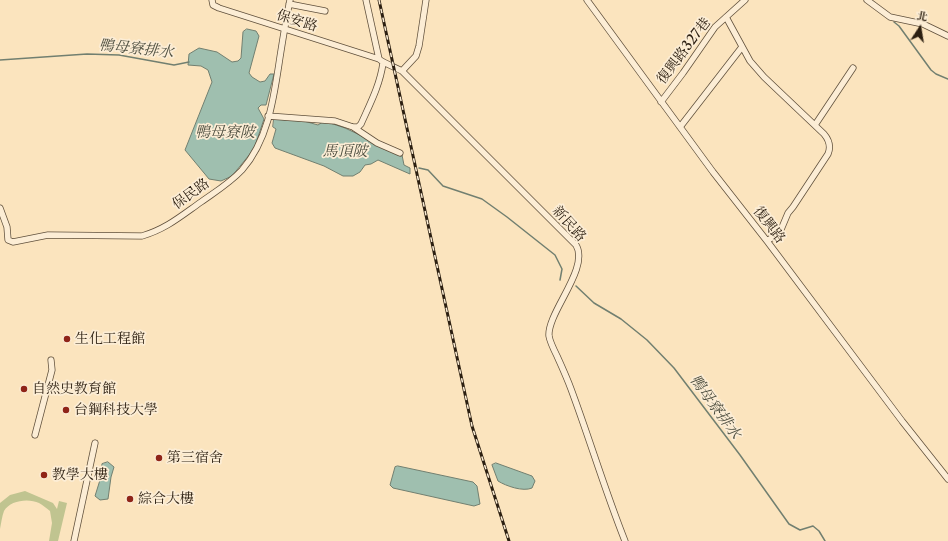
<!DOCTYPE html>
<meta charset="utf-8">
<style>
body{margin:0}
#map{position:relative;width:948px;height:541px;overflow:hidden;background:#fbe4be;font-family:"Libre Caslon Text","Noto Serif TC",serif}
canvas{display:block}
.north{position:absolute;left:900px;top:8px;width:40px;height:40px;-webkit-text-stroke:3px #fcedd5;paint-order:stroke;rotate:12deg;font-size:11px;font-weight:700;line-height:16px;text-align:center;color:#2c1f11}
.north::after{content:'';display:block;margin:auto;width:14px;height:18px;background:#2c1f11;clip-path:polygon(50% 0,100% 100%,50% 72%,0 100%)}
</style>
<div id="map">
<canvas width="948" height="541"></canvas>
<div class="north">北</div>
</div>
<script>
const ctx = document.querySelector('canvas').getContext('2d');
ctx.lineJoin = 'round';
function fillPath(path, color) { ctx.fillStyle = color; ctx.fill(path, 'evenodd'); }
function trace(path, color, width, dash) { ctx.strokeStyle = color; ctx.lineWidth = width; ctx.lineCap = dash ? 'butt' : 'round'; ctx.setLineDash(dash || []); ctx.stroke(path); }
function drawText(font, color, halo, rows, align = 'center') {
  ctx.font = font + ' "Libre Caslon Text","Noto Serif TC",serif'; ctx.lineWidth = 3.5; ctx.setLineDash([]); ctx.textBaseline = 'middle'; ctx.strokeStyle = halo; ctx.fillStyle = color; for (const [text, x, y, turn = 0] of rows) {
    ctx.save(); ctx.translate(x, y); ctx.rotate((+turn || 0) * Math.PI / 180); ctx.textAlign = isNaN(turn) ? turn : align; if (halo) ctx.strokeText(text, 0, 0); ctx.fillText(text, 0, 0); ctx.restore();
  }
}
const green = new Path2D(`
 M25,491l28,12 4,6 2,-8 8,2 -9,38h-9l3,-18 -2,-12c-4,-3 -7,-6 -11,-8 -10,-5 -29,-3 -35,8 -2,5 -3,13 -4,18v-26l10,-8z`);
const water = new Path2D(`
 M247,29l9,2 3,5 -10,37 3,4 8,5 5,-1 5,-7h4l-8,31h-5l-3,3 6,11 -10,30 -22,27 -11,5 -12,-2 -24,-29 27,-68 -4,-12 -7,-4 -13,-1 1,-11 10,-6 18,4 15,10 6,-1 3,-3 2,-26z
 M274,119l30,2 14,4 6,-4 21,7 57,27 2,10 6,3v6l-32,-14 -7,4 -6,1 -5,7 -7,4h-10l-19,-10 -49,-18 -3,-5 4,-14 -3,-2z
 M108,462l6,5 -3,10 -3,22 -8,1 -5,-4 5,-16 2,-16z
 M496,463l36,13 3,5 -3,7c-9,4 -26,-2 -34,-7l-6,-16z
 M398,466l75,16 4,4 3,18 -6,2 -81,-18 -3,-3 5,-18z`);
const stream = new Path2D(`
 M894,22l5,4 32,44 5,4 12,5
 M0,60l87,-6 32,1 55,10 15,-3
 M419,168l9,2 15,16 39,13 25,18 48,38 7,14 -2,11
 M576,286l18,17 27,16 26,21 27,28 66,87 49,69 11,6 13,-4 6,5 6,10`);
const minor = new Path2D(`
 M212,0l1,5 6,3 160,51
 M366,0l13,59c4,4 16,8 23,12l174,174c14,23 -29,68 -27,91 1,6 5,14 8,20 5,11 10,22 14,33 19,51 34,102 54,152
 M587,0l126,172 54,69 135,180 46,58
 M867,0l23,17 33,7 25,12
 M289,4l36,7
 M726,17l24,44 14,16 60,57c5,6 7,13 4,20l-35,53 -5,6 -8,19 -13,9
 M402,71l14,-15 3,-10 7,-46
 M661,102l22,-29 32,-46 30,-27
 M268,116l67,5 18,6h5l3,-3c9,-20 19,-39 22,-61
 M815,125l38,-57
 M353,127l24,16 23,10
 M680,127l62,-80
 M0,208l7,19 1,13 5,2 35,-7 94,1c24,-7 39,-20 59,-34 14,-10 29,-19 41,-32 27,-31 32,-74 38,-113 3,-19 6,-38 10,-57
 M35,435l17,-65 -1,-10
 M74,541l21,-98`);
const rail = new Path2D(`
 M379,0l93,426 37,115`);
const markers = [
 [67,339,4,"#8f2418"],
 [24,389,4,"#8f2418"],
 [66,410,4,"#8f2418"],
 [159,458,4,"#8f2418"],
 [44,475,4,"#8f2418"],
 [130,499,4,"#8f2418"]
];
const streetNames = [
 ["保安路",297,21,17],
 ["復興路327巷",684,51,-53],
 ["保民路",191,194,-36],
 ["新民路",569,224,48],
 ["復興路",769,225,52]
];
const poiNames = [
 ["生化工程館",75,339],
 ["自然史教育館",32,389],
 ["台鋼科技大學",74,410],
 ["第三宿舍",167,458],
 ["教學大樓",52,475],
 ["綜合大樓",138,499]
];
const waterNames = [
 ["鴨母寮排水",136,49,6],
 ["鴨母寮陂",225,133],
 ["馬頂陂",345,152],
 ["鴨母寮排水",715,407,54]
];
fillPath(green, '#c0c490');
fillPath(water, '#9fbfaf');
trace(water, '#717f70', 1);
trace(stream, '#717f70', 1.5);
trace(minor, '#60503c', 7);
trace(minor, '#fcedd5', 5.5);
trace(rail, '#2c1f11', 3);
trace(rail, '#fcedd5', 1.5, [4.5]);
for (const [x, y, r, color] of markers) { const dot = new Path2D(); dot.arc(x, y, r, 0, 2 * Math.PI); ctx.fillStyle = color; ctx.fill(dot); trace(dot, '#fcedd5', 1.5); }
drawText('14px', '#2c1f11', '#fcedd5', streetNames);
drawText('14px', '#2c1f11', '#fcedd5', poiNames, 'left');
drawText('italic 15px', '#4e4f40', '#fcedd5', waterNames);
</script>
